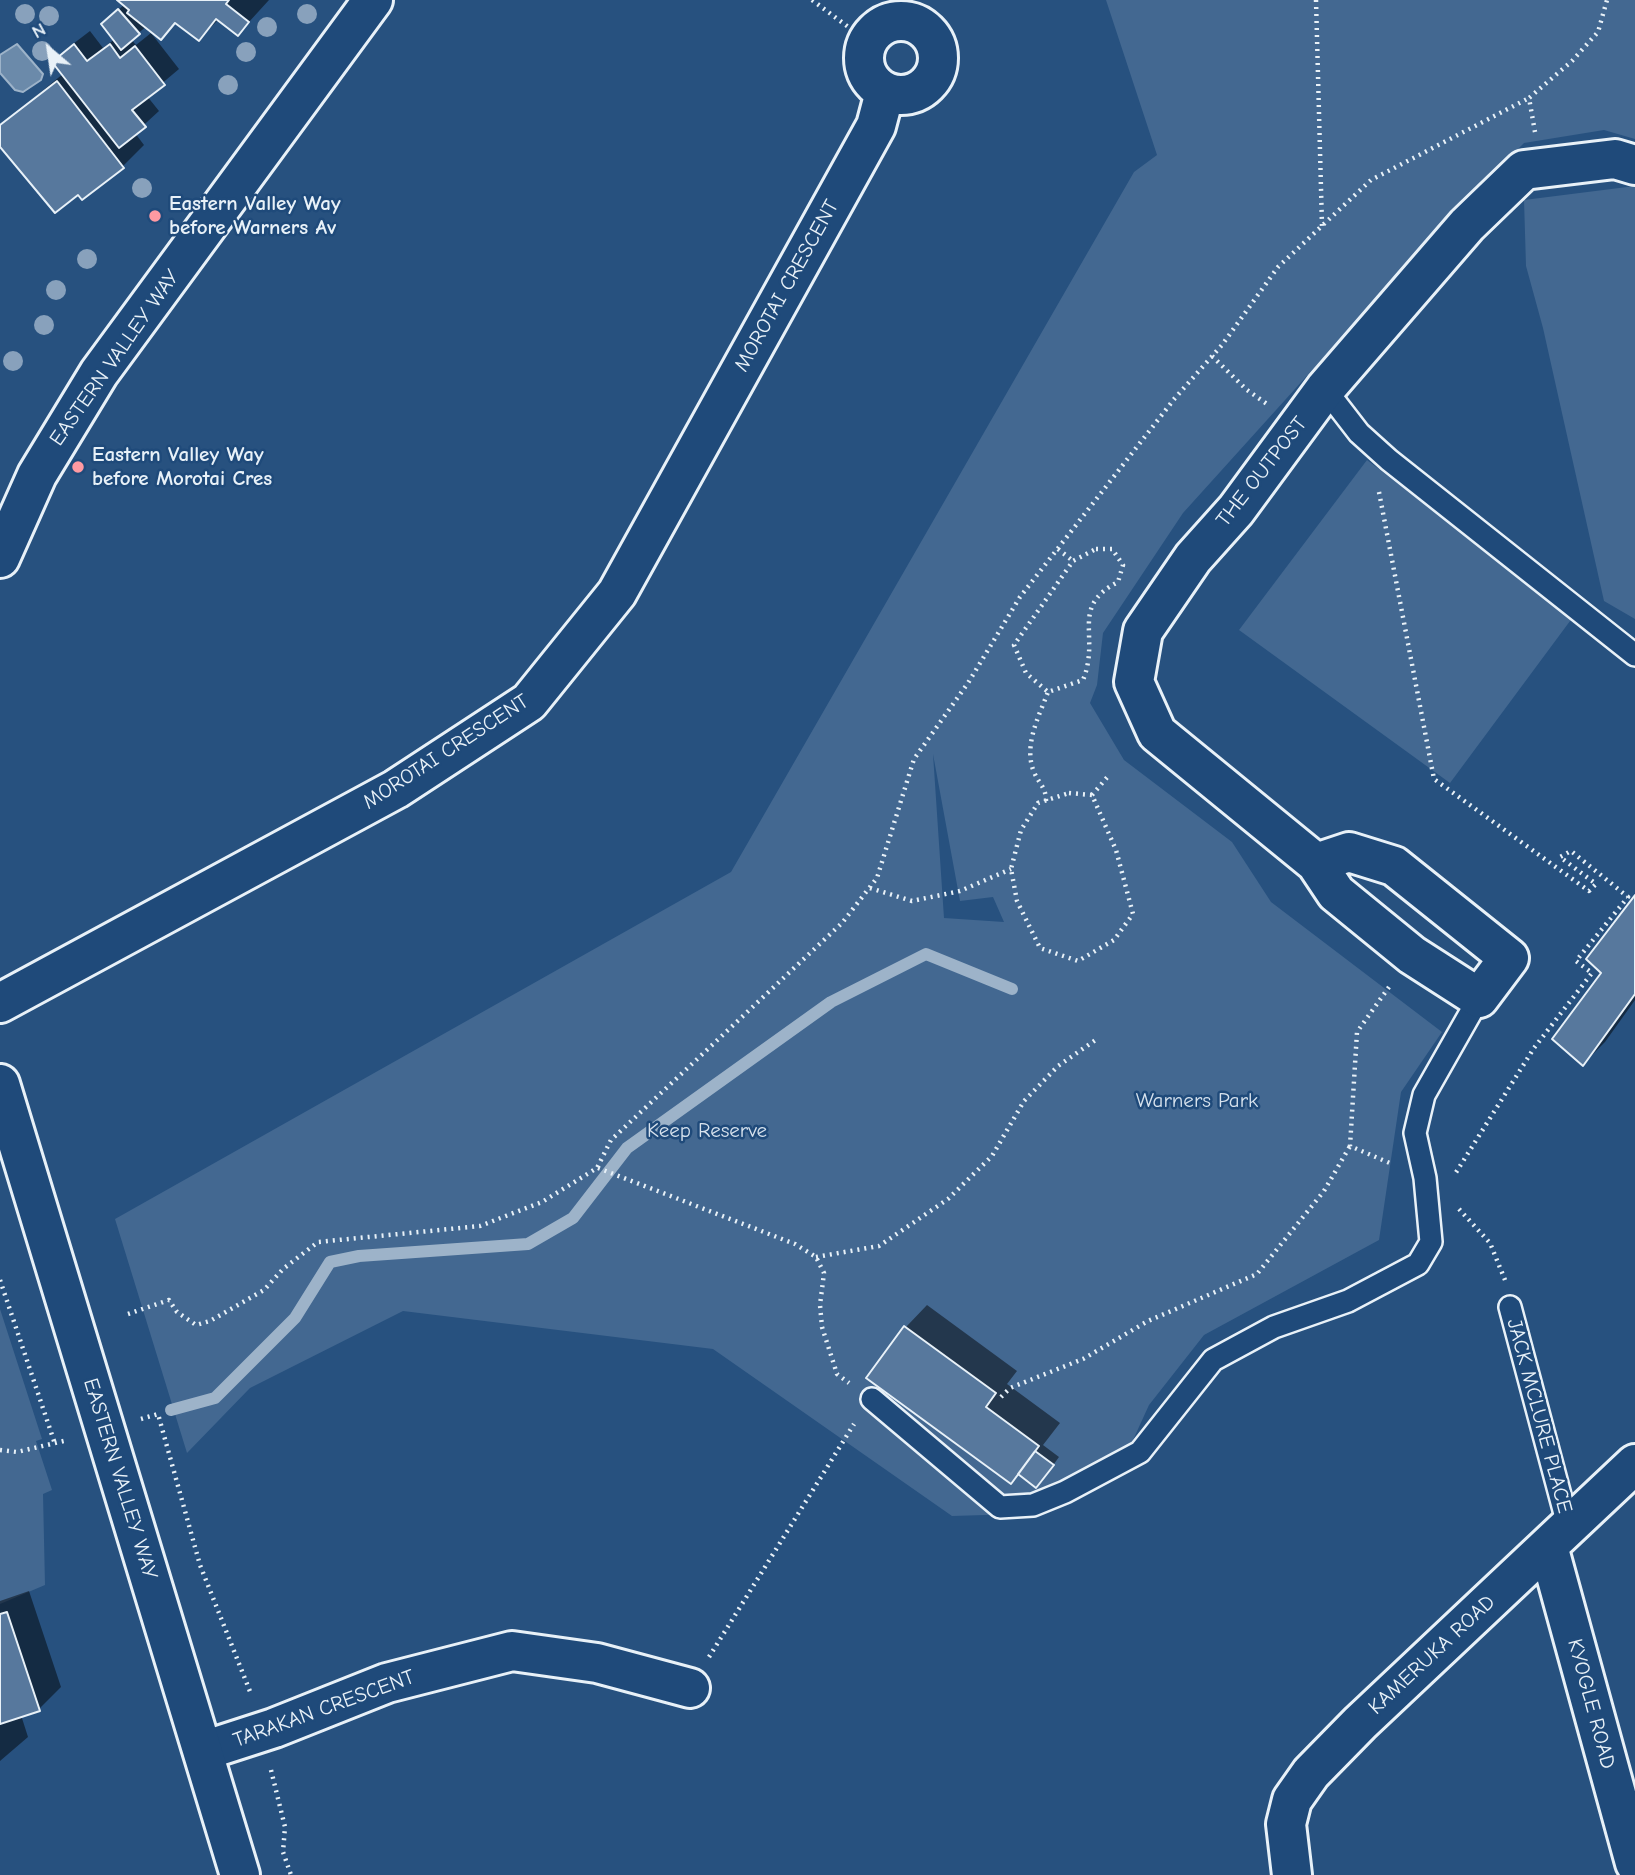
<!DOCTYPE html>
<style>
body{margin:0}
#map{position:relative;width:1635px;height:1875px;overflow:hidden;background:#27517f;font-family:"Comic Neue",sans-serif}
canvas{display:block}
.north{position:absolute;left:14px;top:14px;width:70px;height:70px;-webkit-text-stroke:5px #1f4a7a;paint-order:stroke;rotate:331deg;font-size:19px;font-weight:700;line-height:28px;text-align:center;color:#e8f1f8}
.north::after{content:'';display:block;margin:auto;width:24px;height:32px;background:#e8f1f8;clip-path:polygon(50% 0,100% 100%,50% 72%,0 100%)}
</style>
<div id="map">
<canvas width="1635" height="1875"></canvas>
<div class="north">N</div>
</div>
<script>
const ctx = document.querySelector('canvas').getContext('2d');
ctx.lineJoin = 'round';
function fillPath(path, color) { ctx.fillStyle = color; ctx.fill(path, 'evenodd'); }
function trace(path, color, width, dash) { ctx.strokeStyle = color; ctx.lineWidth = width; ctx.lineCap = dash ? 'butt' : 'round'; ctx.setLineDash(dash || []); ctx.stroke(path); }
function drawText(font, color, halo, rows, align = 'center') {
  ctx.font = font + ' "Comic Neue",sans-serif'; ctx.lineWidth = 5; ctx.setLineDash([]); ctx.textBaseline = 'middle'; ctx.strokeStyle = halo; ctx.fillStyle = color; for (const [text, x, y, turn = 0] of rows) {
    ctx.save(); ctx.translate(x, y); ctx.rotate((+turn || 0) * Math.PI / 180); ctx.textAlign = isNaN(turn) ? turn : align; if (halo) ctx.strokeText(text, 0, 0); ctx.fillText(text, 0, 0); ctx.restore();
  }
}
const green = new Path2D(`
 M1106,0h529v139l-31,-9 -80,13 -71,71 -270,299 -80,120 -6,52 -7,18 34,57 108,82 39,60 171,130 -41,60 -22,148 -175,95 -55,70 -32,70 -99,39 -66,2 -239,-167 -310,-38 -153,77 -63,65 -72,-234 616,-347 403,-700 23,-17zM933,754l27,147 33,-4 11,25 -60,-4z
 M1635,186v433l-31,-18 -61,-273 -17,-62 -2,-66z
 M1367,460l206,157 -123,166 -211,-153z
 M0,1309l42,130 -6,2 16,49 -9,4 2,91 -45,19z`);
const water = new Path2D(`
 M17,44l26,30 -2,6 -18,12 -8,-2 -15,-17v-18z`);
const shadow = new Path2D(`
 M120,0h149l-31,34 -19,-15 -20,20 -22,-17 -16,15 -14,-11 -16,13 5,6 15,-12 28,36 -32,27 12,15 -24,22 9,12 -22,22 -122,-23v-18l64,-53 -9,-11 14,-15 21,-16 13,17 12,-9 -5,-22 15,-13z
 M1635,898v102l-30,42 -22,22 20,-92z
 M927,1305l90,66 -10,13 53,39 -17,22 16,12 -16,22 -137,-152z
 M29,1591l32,96 -22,22 -18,6 7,22 -28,24v-160z`);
const stream = new Path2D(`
 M171,1410l44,-12 80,-80 35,-56 29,-6 169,-12 45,-26 54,-70 204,-146 95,-48 86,35`);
const building = new Path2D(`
 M117,0h112l-3,4 23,18 -11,14 -22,-17 -17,22 -24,-18 -14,17 -34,-27 2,-3z
 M118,9l22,25 -19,16 -20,-26z
 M74,44l13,17 23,-17 10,14 15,-12 30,39 -33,25 14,17 -27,21 -67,-86z
 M57,81l67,87 -42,32 -4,-5 -23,18 -55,-66v-22z
 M1635,895v99l-52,72 -31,-27 49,-66 -15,-14z
 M904,1326l92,67 -10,14 53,39 -28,38 -145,-106z
 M1035,1451l19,14 -18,23 -18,-14z
 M7,1612l33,99 -40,13v-110z`);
const path = new Path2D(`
 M812,0l39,29 12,28
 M1316,0l6,226
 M1535,132l-6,-34 43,-37 26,-29 9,-32
 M1212,356l35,34 20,14
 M1379,492l55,287 155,112 7,-7 -36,-27 11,-6 57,46 -52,64 16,12 -58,75 -79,126
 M1058,549l15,12
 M1096,549h16l11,16 -5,17c-49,25 -17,54 -35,98l-35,12 -22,-19 -12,-28 59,-84z
 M1069,793l23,2 24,55 17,64 -19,26 -36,21 -38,-13 -23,-47 -6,-32 10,-39 17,-27z
 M1092,795l18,-21
 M1046,801c0,-14 -7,-17 -12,-29 -11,-26 5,-56 14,-80
 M870,888l42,13 48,-10 51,-22
 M1389,987l-32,45 -7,114 42,18
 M598,1168l197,76 21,13 8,16 -4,32 2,22 15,47 12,9
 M1459,1209l31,34 15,37
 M816,1257l63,-11 69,-47 44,-43 32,-55 34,-35 39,-27
 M0,1280l55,164
 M128,1314l41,-14 8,12 19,13 14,-4 54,-31 19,-21 35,-27 162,-16 62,-24 55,-34 14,-28 231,-217 35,-45 37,-119 54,-76 52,-86 155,-199 47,-53 56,-78 93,-87 158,-82
 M1001,1397l9,-9 73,-29 65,-38 109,-47 67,-83 26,-45
 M141,1419l17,-5 42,151 51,129
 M0,1450l17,2 51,-12
 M709,1657l145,-233
 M271,1770l14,57 -2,25 8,23`);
const lane = new Path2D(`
 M1325,389l34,44 30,27 246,195
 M1510,1307l58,218
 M872,1399l128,108 33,-2 32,-13 75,-40 73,-92 61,-33 74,-26 70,-37 13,-22 -6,-64 -10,-45 9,-38 55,-97`);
const street = new Path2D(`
 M864 58a37 37 0 1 1 74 0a37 37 0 1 1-74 0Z
 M1316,863l33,-11 45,14 115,92 -30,40 -67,-43 -76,-62 -20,-30 -159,-130 -23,-51 9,-51 50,-73 43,-48 89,-121 142,-164 57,-55 91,-11 20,6
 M0,1003l396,-214 133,-87 88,-109 259,-467 9,-34
 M1548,1546l87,317
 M203,1751l71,-23 113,-45 125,-32 85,12 93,25
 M1292,1875l-6,-51 6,-24 19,-27 49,-50 275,-259`);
const primary = new Path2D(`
 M0,558l37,-83 62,-102 274,-373
 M0,1084l240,791`);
const trees = [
 [25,14],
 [307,14],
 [49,16],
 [267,27],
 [42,51],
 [246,52],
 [228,85],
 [142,188],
 [87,259],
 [56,290],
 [44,325],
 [13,361]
];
const markers = [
 [155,216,7,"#ff9aa2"],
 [78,467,7,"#ff9aa2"]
];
const poiNames = [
 ["Eastern Valley Way",169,204],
 ["before Warners Av",169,228],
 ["Eastern Valley Way",92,455],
 ["before Morotai Cres",92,479]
];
const streetNames = [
 ["MOROTAI CRESCENT",787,286,-61],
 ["EASTERN VALLEY WAY",115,358,-55],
 ["THE OUTPOST",1262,472,-52],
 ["MOROTAI CRESCENT",446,752,-33],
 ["JACK MCLURE PLACE",1539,1416,75],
 ["EASTERN VALLEY WAY",120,1479,73],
 ["KAMERUKA ROAD",1432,1655,-43],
 ["KYOGLE ROAD",1591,1704,75],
 ["TARAKAN CRESCENT",324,1709,-20]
];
const parkNames = [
 ["Warners Park",1197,1101],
 ["Keep Reserve",707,1131]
];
fillPath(green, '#436891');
fillPath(water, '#6b8aaa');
trace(water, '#9db3c9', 2);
fillPath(shadow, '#0007');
trace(stream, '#9db3c9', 12);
fillPath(building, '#57789d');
trace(building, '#e8f1f8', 2);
trace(lane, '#e8f1f8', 26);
trace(street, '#e8f1f8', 44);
trace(primary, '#e8f1f8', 44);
trace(path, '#e8f1f8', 4.5, [2, 5]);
trace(lane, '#1f4a7a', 21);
trace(street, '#1f4a7a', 38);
trace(primary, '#1f4a7a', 38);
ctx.fillStyle = '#88a1bc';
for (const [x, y] of trees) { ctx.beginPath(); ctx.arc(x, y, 10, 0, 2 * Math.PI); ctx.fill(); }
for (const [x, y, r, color] of markers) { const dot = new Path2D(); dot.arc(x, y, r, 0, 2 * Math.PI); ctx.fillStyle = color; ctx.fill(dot); trace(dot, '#1f4a7a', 2.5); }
drawText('bold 21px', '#e8f1f8', '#1f4a7a', poiNames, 'left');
drawText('21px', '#e8f1f8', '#1f4a7a', streetNames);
drawText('21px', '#d8e3ee', '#1f4a7a', parkNames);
</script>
